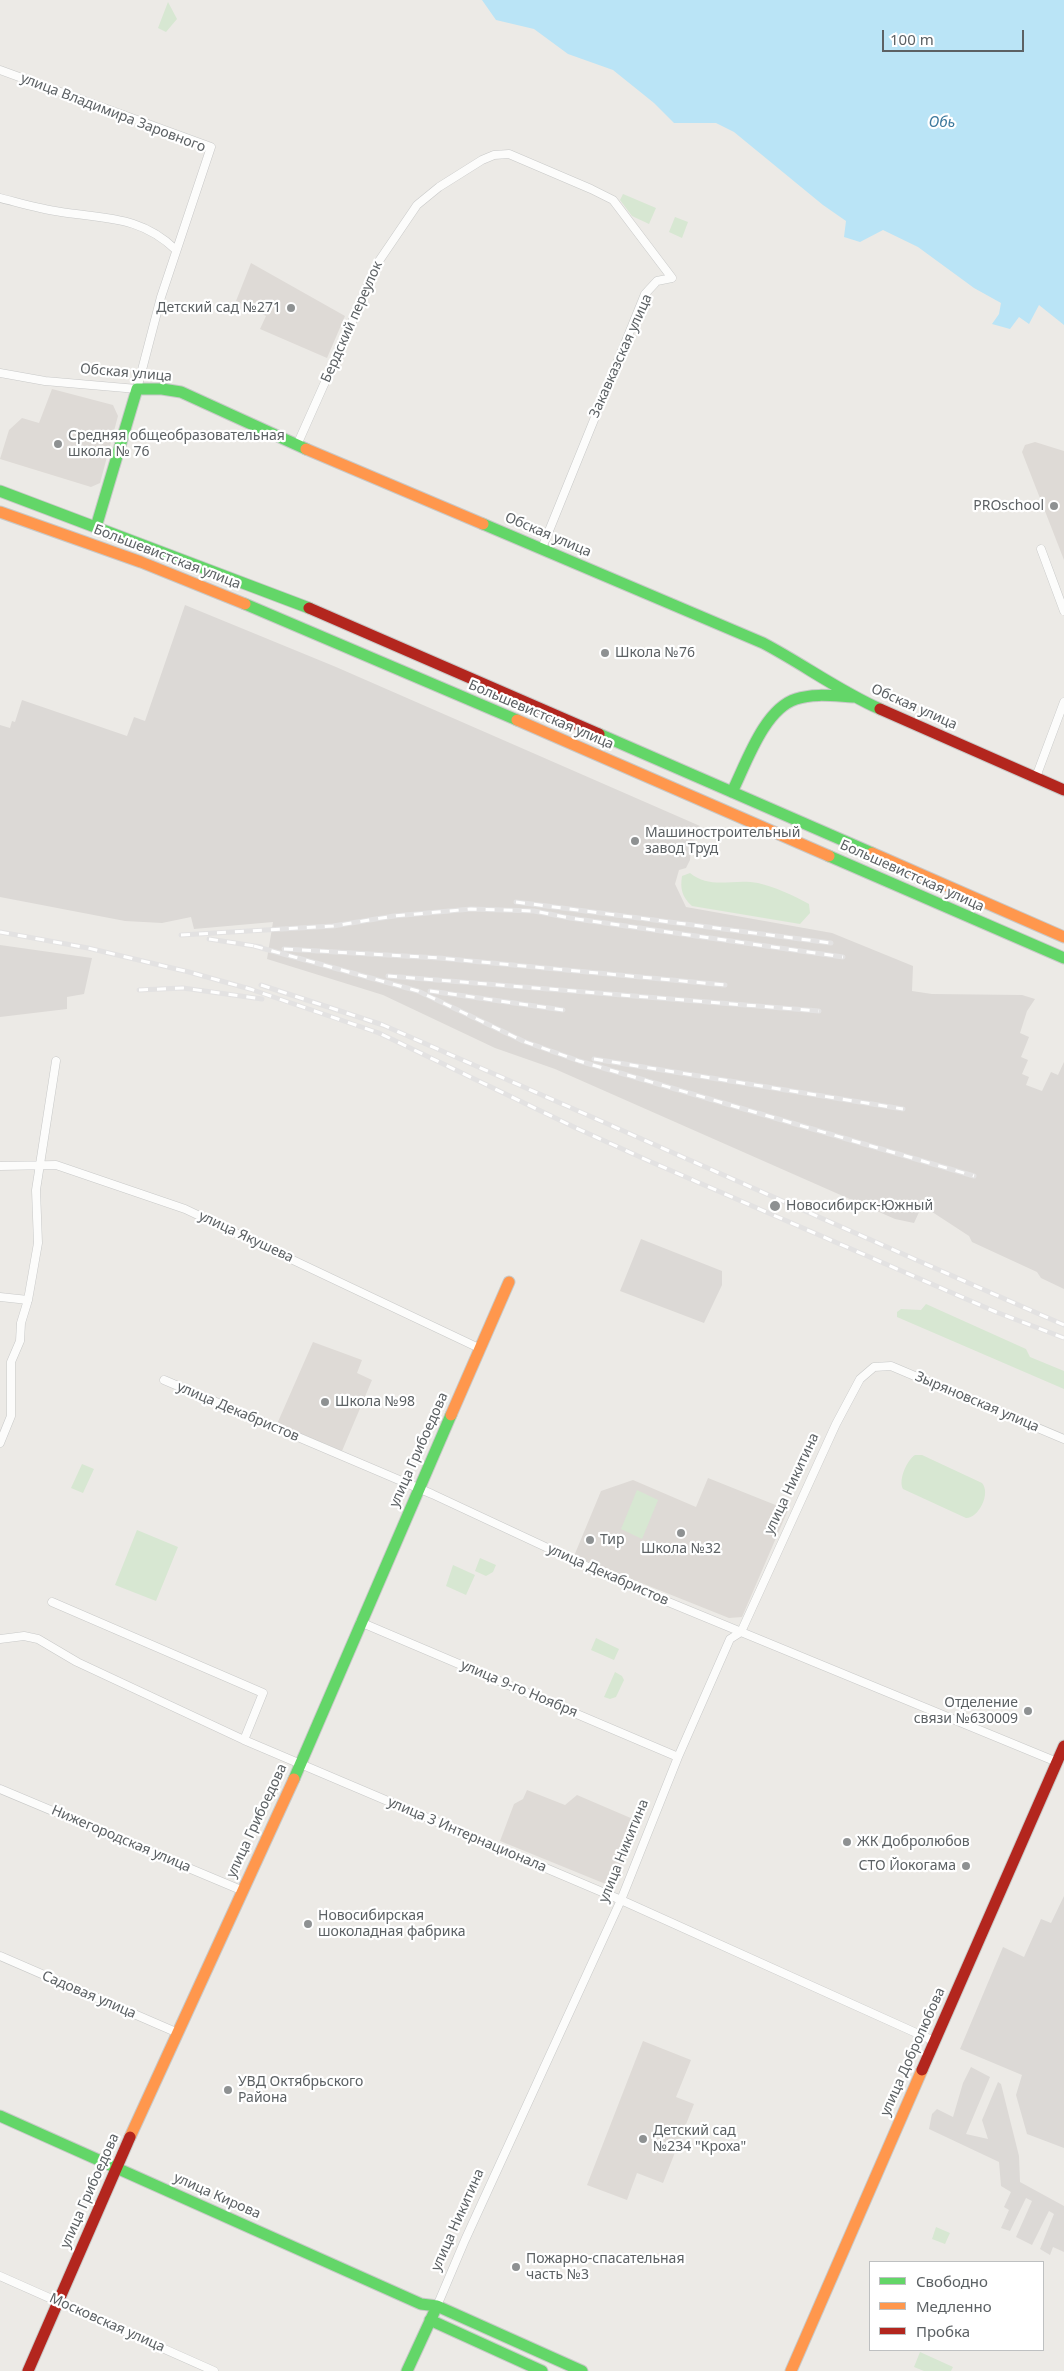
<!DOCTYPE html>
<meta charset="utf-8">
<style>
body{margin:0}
#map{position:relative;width:1064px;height:2371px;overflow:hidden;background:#eceae6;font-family:"Noto Sans",sans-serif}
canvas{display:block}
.legend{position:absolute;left:869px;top:2261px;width:175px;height:90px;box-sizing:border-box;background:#fff;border:1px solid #bec0c1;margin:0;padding:6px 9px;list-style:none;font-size:15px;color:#5c6164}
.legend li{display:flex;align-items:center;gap:10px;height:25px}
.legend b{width:25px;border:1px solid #bec0c1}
.scale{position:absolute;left:882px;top:30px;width:142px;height:22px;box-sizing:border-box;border:2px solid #5c6164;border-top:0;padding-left:6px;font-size:15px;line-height:18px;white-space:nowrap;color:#5c6164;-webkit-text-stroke:4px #fff;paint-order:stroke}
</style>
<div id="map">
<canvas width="1064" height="2371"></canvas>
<ul class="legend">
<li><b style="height:6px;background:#63d668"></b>Свободно</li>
<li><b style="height:6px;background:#ff974d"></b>Медленно</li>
<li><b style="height:6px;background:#b3261e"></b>Пробка</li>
</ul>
<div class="scale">100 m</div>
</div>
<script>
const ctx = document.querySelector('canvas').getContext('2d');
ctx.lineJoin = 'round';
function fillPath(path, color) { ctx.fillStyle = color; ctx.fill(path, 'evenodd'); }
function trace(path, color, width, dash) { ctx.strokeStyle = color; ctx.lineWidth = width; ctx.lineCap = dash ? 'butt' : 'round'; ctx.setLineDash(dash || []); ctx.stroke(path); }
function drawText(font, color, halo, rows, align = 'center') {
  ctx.font = font + ' "Noto Sans",sans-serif'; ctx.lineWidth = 4.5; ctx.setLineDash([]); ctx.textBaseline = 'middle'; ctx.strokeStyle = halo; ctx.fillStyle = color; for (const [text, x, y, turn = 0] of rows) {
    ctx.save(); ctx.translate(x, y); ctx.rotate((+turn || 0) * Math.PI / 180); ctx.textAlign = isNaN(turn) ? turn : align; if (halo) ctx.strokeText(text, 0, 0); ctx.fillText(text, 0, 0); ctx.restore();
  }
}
const industrial = new Path2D(`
 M185,605l151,62 364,159 -9,23 -1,11 -4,8 -7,2 -4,14 11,23 146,26 81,33 -1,25 20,3 90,1 13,4 -8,12 -7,22 9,4 -8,20 7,3 -6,14 7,3 -3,8 16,6 9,-19 7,3 6,-13v227l-23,-11 -4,-6 -65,-30 -3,-6 -49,-32v6l-6,13 -19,-4 -340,-150 -60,-21 -112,-53 -116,-36 6,-37 -79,7 -3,-12 -29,6 -37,-2 -125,-24v-172l10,3 2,-7 3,1 7,-22 105,36 7,-19 11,4z
 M0,945l92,13 -8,36 -17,3v12l-67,8z
 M641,1239l81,32v14l-18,38 -84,-32z
 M1064,1896v252l-37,-14 -11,-39 6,-20 -62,-26 43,-102 21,10 17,-38 10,4z
 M971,2067l19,10 -24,57 22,5 -6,-19 16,-38 3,2 18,72 1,26 44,24v46l-11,-5 -3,8 -10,-6 14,-35 -5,-3 -17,34 -16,-8 16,-36 -6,-3 -16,33 -9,-3 8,-18 -5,-3 7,-15 -10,-6 -2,-24 -70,-33 3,-15 5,-5 16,8 10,-34z`);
const education = new Path2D(`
 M251,263l94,53 -18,42 -67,-29 6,-13 -30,-15z
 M52,389l61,16 5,11 -18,67 -9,4 -91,-28 9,-29 13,-12 17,5z
 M1035,442l29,9v109l-42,-108 3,-7z
 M313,1342l49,18 -5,13 15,7 -30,71 -65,-27z
 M708,1478l80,32 -46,107 -13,1 -155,-62 27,-65 32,-11 63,27z
 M527,1790l38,15 12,-10 63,27 -27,65 -113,-46 14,-37 9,-5z
 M643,2041l48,19 -15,37 18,7 -31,79 -26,-10 -10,27 -40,-15z`);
const green = new Path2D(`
 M168,2l9,17 -11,13 -8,-4z
 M623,194l33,14 -7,16 -17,-8 -12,-16z
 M675,217l13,5 -6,16 -13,-6z
 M690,873c21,17 43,5 68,10 17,4 35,12 51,21l1,9 -10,11 -108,-18c-10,-9 -12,-17 -10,-30z
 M926,1304l100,45 4,8 34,14v18l-167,-72v-5l4,-3 20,1z
 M915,1455h7l60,28c9,10 -3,35 -16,35l-63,-29c-5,-9 4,-29 12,-34z
 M82,1464l12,5 -11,24 -12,-5z
 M637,1490l21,10 -16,39 -21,-10z
 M137,1530l41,17 -22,54 -41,-16z
 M480,1558l16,7 -3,7 -7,4 -11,-5z
 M453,1565l22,10 -9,20 -20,-9z
 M596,1638l23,11 -5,11 -23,-10z
 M615,1672l7,4 2,4 -8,17 -6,2 -6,-2z
 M936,2227l14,6 -5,11 -13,-5z
 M920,2352l33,15 -2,4h-27l-10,-4z`);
const water = new Path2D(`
 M482,0h582v325l-25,-20 -10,19 -10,-7 -9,12 -18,-5 7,-10 2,-11 -27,-15 -56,-41 -35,-17 -23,12 -16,-5 2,-16 -23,-16 -89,-73 -18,-9h-42l-20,-20 -41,-33 -45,-16 -34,-25 -38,-9z`);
const street = new Path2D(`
 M0,70l211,77 -50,150 -24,92 -92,-8 -45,-8
 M0,198c20,5 40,11 61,14 45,7 80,4 115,38
 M297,445l82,-184 38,-56 22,-18 43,-27 12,-5 15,-1 82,35 22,11 59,78 -15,3 -12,13 -103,254
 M1041,549l23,62
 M1036,777l28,-75
 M0,1166l56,-1 129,44 296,140
 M0,1297l28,3
 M164,1380l268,114 195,91 430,177
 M0,1443l11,-27v-54l9,-21 1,-18 7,-23 10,-57 -2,-53 20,-129
 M52,1602l211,91 -19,47
 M360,1622l318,135
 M0,1639l24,-3 14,3 39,23 167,78 377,160 313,141
 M0,1789l241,101
 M0,1956l178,77
 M0,2276l214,95
 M437,2306l28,-66 156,-340 57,-143 52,-118 11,-7 95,-208 24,-45 14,-12 17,-1 173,73`);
const fast = new Path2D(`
 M0,491l309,117
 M483,524l280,119c40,21 76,48 117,66
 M96,527l41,-138h25l19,3 125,57
 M245,604l272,116
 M599,734l273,119
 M732,792c14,-28 32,-83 64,-93 18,-6 38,-3 57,-2
 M829,856l235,102
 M294,1779l157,-364
 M0,2116l421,188 16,2
 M430,2320l112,51
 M407,2371l30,-65 145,65`);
const slow = new Path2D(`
 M306,449l177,75
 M0,512l141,50 104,42
 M517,720l312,136
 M872,853l192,84
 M451,1415l58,-133
 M130,2137l164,-358
 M791,2371l131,-301`);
const jam = new Path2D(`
 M309,608l290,126
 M880,709l184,81
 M922,2070l142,-324
 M28,2371l102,-234`);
const rail = new Path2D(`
 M516,902l315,41
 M0,932l88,16 101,24 61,17 129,44 197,95 73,33 347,151 68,26
 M181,935l152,-9 61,-10 77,-7 63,2 36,7 273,39
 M209,939l52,8
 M254,946l164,45 105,50 56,20 395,115
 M284,949l155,9 286,27
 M388,976l431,35
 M261,985l122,40 681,300
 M139,990l44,-2 79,11
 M430,991l133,19
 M594,1059l309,50`);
const markers = [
 [291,308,5,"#8e9192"],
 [58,444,5,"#8e9192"],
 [1054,506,5,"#8e9192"],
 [605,653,5,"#8e9192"],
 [635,841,5,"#8e9192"],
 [775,1206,6,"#8e9192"],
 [325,1402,5,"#8e9192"],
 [681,1533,5,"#8e9192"],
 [590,1540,5,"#8e9192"],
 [1028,1711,5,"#8e9192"],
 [847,1842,5,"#8e9192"],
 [966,1866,5,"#8e9192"],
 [308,1924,5,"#8e9192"],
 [228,2090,5,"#8e9192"],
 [643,2139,5,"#8e9192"],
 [516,2267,5,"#8e9192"]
];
const streetNames = [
 ["улица Владимира Заровного",113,113,21],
 ["Бердский переулок",352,322,-66],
 ["Закавказская улица",621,356,-66],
 ["Обская улица",126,373,5],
 ["Обская улица",548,535,23],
 ["Большевистская улица",167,557,21],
 ["Обская улица",914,707,24],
 ["Большевистская улица",541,715,23],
 ["Большевистская улица",912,876,24],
 ["улица Якушева",246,1237,25],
 ["Зыряновская улица",977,1402,23],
 ["улица Декабристов",238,1412,23],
 ["улица Грибоедова",419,1450,-66],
 ["улица Никитина",792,1484,-65],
 ["улица Декабристов",608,1575,24],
 ["улица 9-го Ноября",519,1689,23],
 ["улица Грибоедова",257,1821,-65],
 ["улица 3 Интернационала",467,1835,23],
 ["Нижегородская улица",121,1839,23],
 ["улица Никитина",624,1851,-68],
 ["Садовая улица",89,1995,23],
 ["улица Добролюбова",913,2052,-66],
 ["улица Грибоедова",90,2191,-66],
 ["улица Кирова",217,2196,24],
 ["улица Никитина",458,2220,-66],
 ["Московская улица",107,2323,24]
];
const poiNames = [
 ["Детский сад №271",281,308,"right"],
 ["Средняя общеобразовательная",68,436],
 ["школа № 76",68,452],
 ["PROschool",1044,506,"right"],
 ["Школа №76",615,653],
 ["Машиностроительный",645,833],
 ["завод Труд",645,849],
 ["Новосибирск-Южный",786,1206],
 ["Школа №98",335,1402],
 ["Тир",600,1540],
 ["Школа №32",681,1549,"center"],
 ["Отделение",1018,1703,"right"],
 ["связи №630009",1018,1719,"right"],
 ["ЖК Добролюбов",857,1842],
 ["СТО Йокогама",956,1866,"right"],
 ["Новосибирская",318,1916],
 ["шоколадная фабрика",318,1932],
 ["УВД Октябрьского",238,2082],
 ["Района",238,2098],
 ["Детский сад",653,2131],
 ["№234 \"Кроха\"",653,2147],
 ["Пожарно-спасательная",526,2259],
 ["часть №3",526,2275]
];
const waterNames = [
 ["Обь",942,123]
];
fillPath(industrial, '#dcd9d6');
fillPath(education, '#dedad6');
fillPath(green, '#d7e7d2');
fillPath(water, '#bae4f6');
trace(street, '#c8c9c8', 9);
trace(fast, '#c8c9c8', 13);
trace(slow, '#c8c9c8', 13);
trace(jam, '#c8c9c8', 13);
trace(street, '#fcfcfb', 8);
trace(fast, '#63d668', 11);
trace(slow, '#ff974d', 11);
trace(jam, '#b3261e', 11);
trace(rail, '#e3e2e2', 5);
trace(rail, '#fff', 3, [9]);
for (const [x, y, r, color] of markers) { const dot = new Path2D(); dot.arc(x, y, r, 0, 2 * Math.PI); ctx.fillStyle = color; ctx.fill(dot); trace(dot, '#fff', 2); }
drawText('14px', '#5c6164', '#fff', streetNames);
drawText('14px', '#5c6164', '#fff', poiNames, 'left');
drawText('italic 15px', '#3d799d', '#fff', waterNames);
</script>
